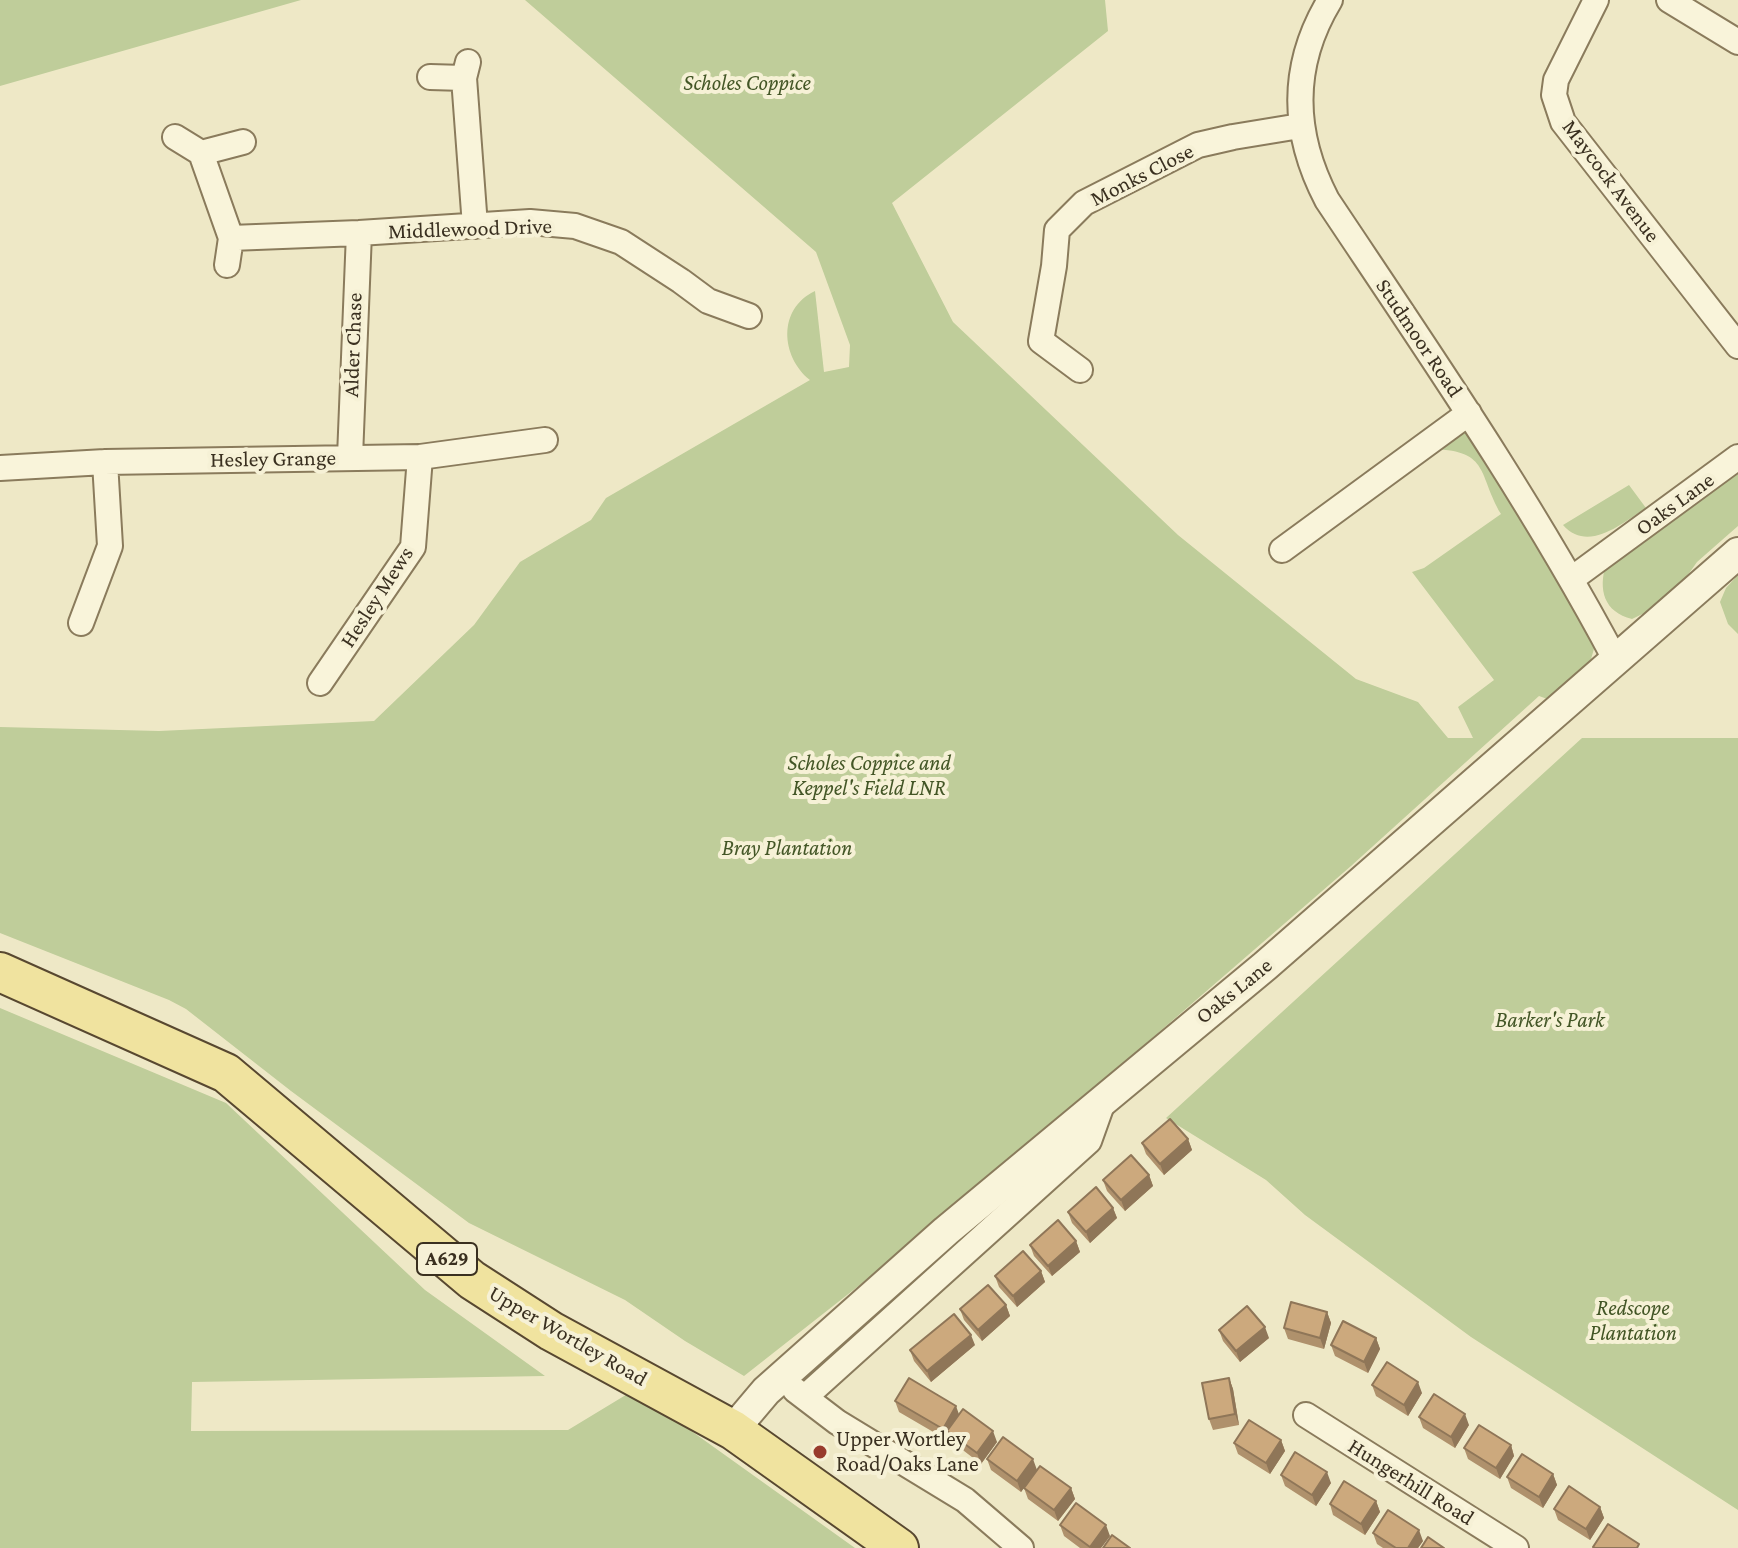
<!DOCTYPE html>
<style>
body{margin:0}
canvas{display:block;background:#eee8c6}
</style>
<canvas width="1738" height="1548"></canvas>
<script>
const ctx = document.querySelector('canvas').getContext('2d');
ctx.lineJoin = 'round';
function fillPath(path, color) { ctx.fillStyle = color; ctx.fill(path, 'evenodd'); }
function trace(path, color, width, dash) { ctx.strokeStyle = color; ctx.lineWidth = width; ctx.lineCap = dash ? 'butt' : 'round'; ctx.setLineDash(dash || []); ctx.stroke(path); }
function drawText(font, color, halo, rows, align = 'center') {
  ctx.font = font + ' "Crimson Pro",serif'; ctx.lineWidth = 8; ctx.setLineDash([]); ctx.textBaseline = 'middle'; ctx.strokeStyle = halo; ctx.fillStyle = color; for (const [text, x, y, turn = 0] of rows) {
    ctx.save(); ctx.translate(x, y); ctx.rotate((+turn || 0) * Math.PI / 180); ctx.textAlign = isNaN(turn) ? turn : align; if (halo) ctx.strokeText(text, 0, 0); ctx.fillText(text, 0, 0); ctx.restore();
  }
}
const green = new Path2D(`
 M0,0h301l-301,86z
 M525,0h580l3,31 -216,172 61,119 225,213 178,144 62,23 30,36h25l-15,-31 36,-27 -82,-108 12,-4 77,-54c-23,-39 -11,-63 -67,-65l24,-17 12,1 126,209 -5,17 -41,41 -11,-4 -188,170 -415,359 -192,151 -59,-35 -60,-41 -156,-77 -178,-132 -105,-82 -17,-9 -169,-67v-206l159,4 215,-10 100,-96 46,-63 71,-42 15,-22 204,-118c-29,-23 -33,-71 5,-89l9,81 25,-5 1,-22 -34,-93z
 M1738,473v53l-41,36 -12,17 -26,27 -27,13c-28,-7 -34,-29 -26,-55z
 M1629,485l17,23c-25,16 -58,45 -83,17z
 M1738,575v59l-10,-10 -8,-22 6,-14z
 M1582,738h156v772l-267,-173 -166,-122 -39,-35 -100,-62z
 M0,1008l226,95 199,187 120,86 -353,6 -1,49 377,-1 66,-40 221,158h-855z`);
const minor = new Path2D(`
 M1330,0c-40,66 -38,133 -3,200 100,150 203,299 288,459
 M1596,0l-40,80 -2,15 9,27 175,224
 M1669,0l69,42
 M430,77l34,1 4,-16
 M464,78l11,148
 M175,137l26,16 42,-11
 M201,153l30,85 128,-5 171,-11 45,4 46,16 60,39 27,20 41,15
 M227,265l4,-27
 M1080,370l-39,-29 13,-75 3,-36 27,-27 114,-58 35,-8 67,-11
 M350,457l9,-224
 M0,468l105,-6 315,-5 125,-17
 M1282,550l187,-137
 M1573,578l165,-121
 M81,623l29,-77 -5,-84
 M320,683l93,-136 7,-90
 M795,1390l42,32 128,78 56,48
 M805,1397l284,-256 15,-42
 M1306,1415l210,133`);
const tertiary = new Path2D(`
 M733,1430l33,-39 180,-160 319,-265 473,-413`);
const primary = new Path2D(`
 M0,972l226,101 246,207 79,51 182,99 166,118`);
const wall = new Path2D(`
 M1188,1139l4,11 -28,25 -18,-21 -4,-11z
 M1149,1175l4,11 -28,25 -18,-20 -4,-11z
 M1113,1208l4,10 -27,25 -18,-20 -4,-11z
 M1076,1241l4,11 -28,24 -18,-20 -4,-11z
 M1041,1271l4,11 -28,25 -18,-20 -4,-11z
 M1006,1305l4,11 -28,25 -18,-21 -4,-11z
 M1327,1312l4,11 -7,26 -36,-10 -4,-11z
 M1219,1330l50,8 -29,24 -17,-21z
 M1376,1338l4,11 -12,24 -33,-17 -4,-11z
 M975,1345l-44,37 -17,-21 -4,-11z
 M1229,1378l4,11 6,36 -26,5 -4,-11z
 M1372,1385l50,8 -14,23 -32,-20z
 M895,1401l64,13 38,28 -16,22 -30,-23 -2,-4 -2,3 -48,-28z
 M1419,1417l50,8 -14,23 -32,-20z
 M1281,1440l4,11 -15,23 -32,-20 -4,-11z
 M1511,1445l3,11 -14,23 -32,-20 -4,-11z
 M987,1459l50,11 -16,22 -30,-22z
 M1553,1474l4,11 -14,23 -32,-20 -4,-11z
 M1281,1475l50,8 -15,23 -31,-20z
 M1024,1488h47l4,11 -17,22 -30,-22z
 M1376,1501l4,11 -15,23 -32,-20 -3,-11z
 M1600,1507l4,11 -14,22 -32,-20 -4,-11z
 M1060,1525l50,11 -9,12h-21l-16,-12z
 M1373,1533l50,8 -5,7h-35l-6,-4z`);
const shadedWall = new Path2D(`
 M1188,1139l4,11 -28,25 -4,-11z
 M1149,1175l4,11 -28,25 -4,-11z
 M1113,1208l4,10 -27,25 -4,-11z
 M1076,1241l4,11 -28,24 -4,-10z
 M1041,1271l4,11 -28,25 -4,-11z
 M1006,1305l4,11 -28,25 -4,-11z
 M1327,1312l4,11 -7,26 -4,-11z
 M1265,1327l4,11 -29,24 -4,-11z
 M971,1335l4,10 -44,37 -4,-11z
 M1376,1338l4,11 -12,24 -4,-11z
 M1229,1378l4,11 6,36 -4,-11z
 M1418,1382l4,11 -14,23 -4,-11z
 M956,1406l4,11 -13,14 2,6 -2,3 -4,-11z
 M1465,1414l4,11 -14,23 -4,-11z
 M993,1431l4,11 -16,22 -4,-11z
 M1281,1440l4,11 -15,23 -4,-11z
 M1511,1445l3,11 -14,23 -4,-11z
 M1033,1459l4,11 -16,22 -4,-11z
 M1327,1472l4,11 -15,23 -4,-11z
 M1553,1474l4,11 -14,23 -4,-11z
 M1071,1488l4,11 -17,22 -4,-11z
 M1376,1501l4,11 -15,23 -4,-11z
 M1600,1507l4,11 -14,22 -4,-11z
 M1106,1525l4,11 -9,12h-11z
 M1419,1530l4,11 -5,7h-10z`);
const building = new Path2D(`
 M1170,1119l18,20 -28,25 -18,-21z
 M1131,1155l18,20 -28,25 -18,-20z
 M1096,1187l17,21 -27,24 -18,-20z
 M1058,1220l18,21 -28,25 -18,-21z
 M1023,1251l18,20 -28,25 -18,-20z
 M988,1285l18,20 -28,25 -18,-21z
 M1291,1302l36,10 -7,26 -36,-10z
 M1247,1306l18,21 -29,24 -17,-21z
 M954,1314l17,21 -44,36 -17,-21z
 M1343,1321l33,17 -12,24 -33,-17z
 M1387,1362l31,20 -14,23 -32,-20z
 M909,1378l47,28 -13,23 -48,-28z
 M1229,1378l6,36 -26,5 -7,-36z
 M1434,1394l31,20 -14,23 -32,-20z
 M963,1409l30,22 -16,22 -30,-22z
 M1249,1420l32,20 -15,23 -32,-20z
 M1479,1425l32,20 -15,23 -32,-20z
 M1003,1437l30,22 -16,22 -30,-22z
 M1295,1452l32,20 -15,23 -31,-20z
 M1522,1454l31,20 -14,23 -32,-20z
 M1040,1466l31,22 -17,22 -30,-22z
 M1344,1481l32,20 -15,23 -31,-20z
 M1569,1486l31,21 -14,22 -32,-20z
 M1076,1503l30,22 -16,22 -30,-22z
 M1388,1510l31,20 -11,18h-12l-23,-15z
 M1608,1524l31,20 -2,4h-42l-2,-1z
 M1112,1535l18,13h-27z
 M1428,1537l16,11h-23z`);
const markers = [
 [820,1452,8,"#983b2c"]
];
const shields = [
 [447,1259,60]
];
const shieldNames = [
 ["A629",447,1259]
];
const parkNames = [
 ["Scholes Coppice",747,83],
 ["Scholes Coppice and",869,763],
 ["Keppel's Field LNR",869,788],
 ["Bray Plantation",787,848],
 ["Barker's Park",1550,1020],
 ["Redscope",1633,1308],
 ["Plantation",1633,1333]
];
const streetNames = [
 ["Monks Close",1142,175,-27],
 ["Maycock Avenue",1611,181,53],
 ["Middlewood Drive",470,229,-2],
 ["Studmoor Road",1419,338,56],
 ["Alder Chase",353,345,-88],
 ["Hesley Grange",273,459,-1],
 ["Oaks Lane",1675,504,-36],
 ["Hesley Mews",377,597,-57],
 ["Oaks Lane",1234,991,-39],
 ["Upper Wortley Road",568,1336,30],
 ["Hungerhill Road",1411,1482,32]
];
const poiNames = [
 ["Upper Wortley",836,1439],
 ["Road/Oaks Lane",836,1464]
];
fillPath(green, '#bfcd9a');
trace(minor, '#8a7b5c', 28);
trace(tertiary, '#8a7b5c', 34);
trace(primary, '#584830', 42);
trace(minor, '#f9f4da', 24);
trace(tertiary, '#f9f4da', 30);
trace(primary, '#f0e39f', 38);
fillPath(wall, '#af916c');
fillPath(shadedWall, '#8f7658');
fillPath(building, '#cca97d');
trace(building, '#8f7658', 2);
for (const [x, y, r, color] of markers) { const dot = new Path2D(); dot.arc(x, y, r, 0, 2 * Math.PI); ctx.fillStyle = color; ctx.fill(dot); trace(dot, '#f6f1d6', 3); }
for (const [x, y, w] of shields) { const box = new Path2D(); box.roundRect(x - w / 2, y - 16, w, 32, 6); ctx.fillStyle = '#f6f1d6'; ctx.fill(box); trace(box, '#3a3020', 2); }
drawText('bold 20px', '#3a3020', null, shieldNames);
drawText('italic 22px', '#435626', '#f6f1d6', parkNames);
drawText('22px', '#3a3020', '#f6f1d6', streetNames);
drawText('22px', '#3a3020', '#f6f1d6', poiNames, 'left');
</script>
